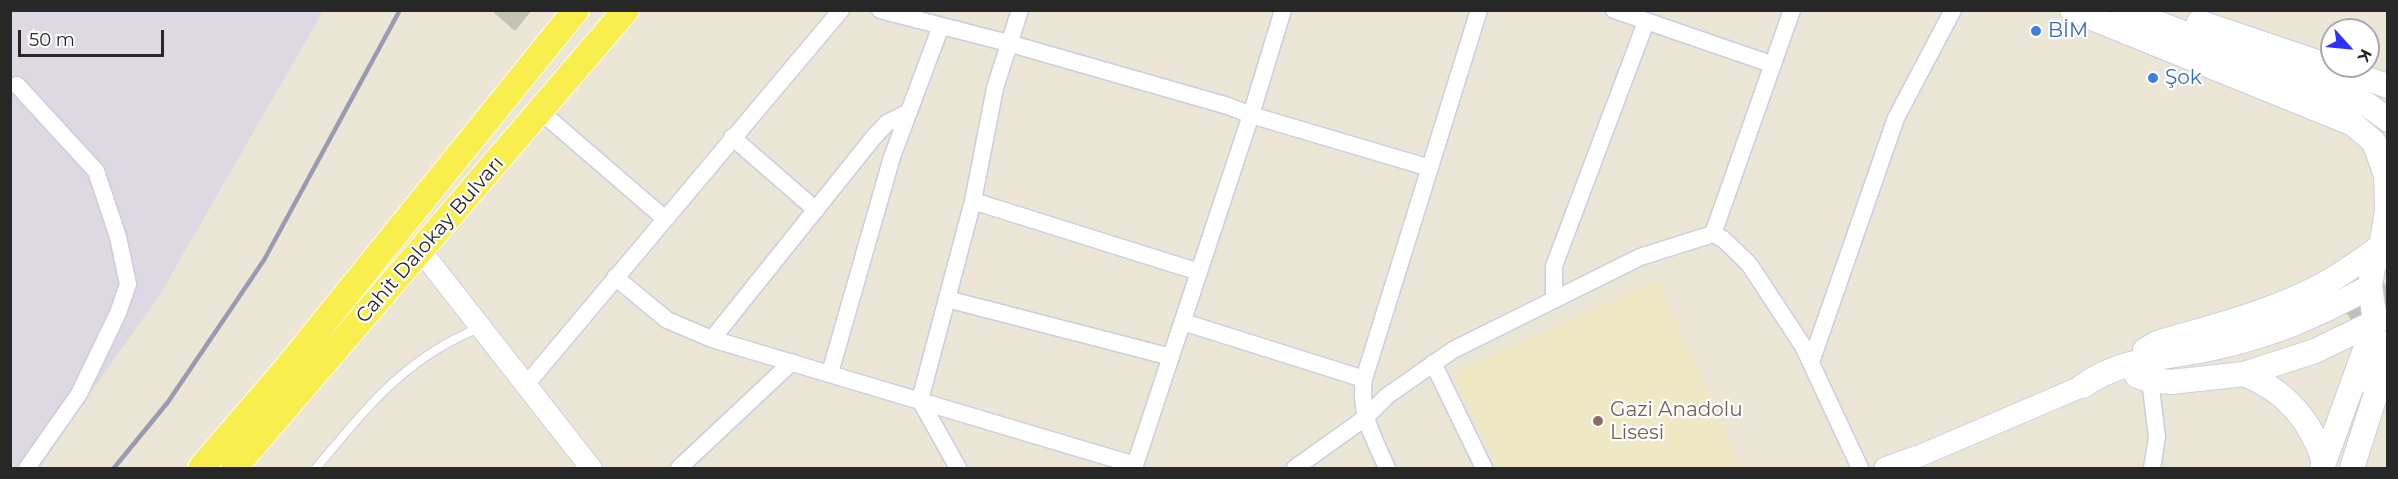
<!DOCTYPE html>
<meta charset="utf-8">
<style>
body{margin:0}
#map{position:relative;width:2398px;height:479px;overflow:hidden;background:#ebe6d6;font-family:Montserrat,sans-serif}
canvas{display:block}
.frame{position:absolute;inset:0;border:12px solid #272727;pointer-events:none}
.north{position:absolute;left:2320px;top:18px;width:60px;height:60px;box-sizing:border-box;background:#fff;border:2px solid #a9a9a9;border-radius:50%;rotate:117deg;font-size:16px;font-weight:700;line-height:24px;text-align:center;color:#272727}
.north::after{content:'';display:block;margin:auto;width:21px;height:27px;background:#2f30ff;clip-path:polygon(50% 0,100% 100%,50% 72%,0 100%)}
.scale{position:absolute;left:18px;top:30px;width:146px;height:27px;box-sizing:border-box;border:3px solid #272727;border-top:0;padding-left:8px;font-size:18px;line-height:21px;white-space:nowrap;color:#272727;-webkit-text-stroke:4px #fff;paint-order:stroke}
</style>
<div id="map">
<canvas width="2398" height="479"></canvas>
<div class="frame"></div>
<div class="north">K</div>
<div class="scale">50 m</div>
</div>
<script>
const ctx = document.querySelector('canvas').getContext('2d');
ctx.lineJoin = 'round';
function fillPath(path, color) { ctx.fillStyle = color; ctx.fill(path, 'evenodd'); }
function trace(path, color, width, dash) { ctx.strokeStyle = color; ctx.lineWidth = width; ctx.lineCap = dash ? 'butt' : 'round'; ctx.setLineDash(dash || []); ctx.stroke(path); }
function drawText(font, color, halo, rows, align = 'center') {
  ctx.font = font + ' Montserrat,sans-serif'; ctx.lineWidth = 4.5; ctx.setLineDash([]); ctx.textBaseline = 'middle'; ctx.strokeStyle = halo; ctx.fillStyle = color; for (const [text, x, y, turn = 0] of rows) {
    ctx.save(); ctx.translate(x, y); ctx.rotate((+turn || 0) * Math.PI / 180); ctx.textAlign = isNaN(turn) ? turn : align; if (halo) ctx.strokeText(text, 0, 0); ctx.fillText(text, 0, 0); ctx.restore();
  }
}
const industrial = new Path2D(`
 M10,11h313l-164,285 -122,172h-26z`);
const education = new Path2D(`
 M1658,280l84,188h-244l-46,-94z`);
const building = new Path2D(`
 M492,10h39l-16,20z`);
const secondaryTunnel = new Path2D(`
 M2348,315l40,-26`);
const service = new Path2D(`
 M316,468c51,-60 87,-109 163,-140`);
const minor = new Path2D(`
 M880,10l128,33 220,63 23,9 179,53
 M1614,10l157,54
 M17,85l79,86 22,66 10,47 -10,29 -39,81 -52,74
 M540,111l124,107
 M732,137l84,73
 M973,201l226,71
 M1713,234l79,-224
 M615,277l52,43 45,19 423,126
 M1554,298v-32l92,-244
 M947,299l224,58
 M1183,322l181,57
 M712,339l161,-201 14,-15 20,-10
 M1811,362l85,-244 57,-108
 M1433,363l51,105
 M830,373l62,-216 49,-131
 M2150,380l7,57 -5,31
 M525,386l316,-376
 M679,468l113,-106
 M958,468l-38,-68 53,-199 22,-113 25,-78
 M1134,468l117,-353 32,-105
 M1295,468l70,-50 22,-22 66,-46 187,-93 73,-23 10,5 26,25 54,82 57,122
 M1387,468c-14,-32 -28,-53 -23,-89l115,-369`);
const tertiary = new Path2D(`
 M421,251l170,217
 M1885,468l39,-14 159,-68`);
const secondary = new Path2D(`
 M2072,10l281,114 21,18 12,33 1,35 -6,37 -8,20 -3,19 5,36 -53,146
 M2123,10l190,72 55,23 20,15
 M2199,22l189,64
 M2145,350l12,-7c57,-17 117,-31 169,-60 20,-11 38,-25 57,-38
 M2244,374c42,17 67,46 80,88
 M2137,376l13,4 21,2 73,-8 71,-23 66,-32
 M2366,380l22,-37
 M2083,386c40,-29 88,-28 135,-39 56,-13 94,-29 144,-56
 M2352,468l34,-106`);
const primary = new Path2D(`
 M201,468l86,-100 289,-358
 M234,468l392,-458`);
const rail = new Path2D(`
 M114,468l54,-66 96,-142 136,-250`);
const markers = [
 [2036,31,6,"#3f7fe0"],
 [2153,78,6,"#3f7fe0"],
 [1598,421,6,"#8d6e63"]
];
const shopNames = [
 ["BİM",2048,31],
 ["Şok",2165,78]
];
const streetNames = [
 ["Cahit Dalokay Bulvarı",430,240,-49]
];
const educationNames = [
 ["Gazi Anadolu",1610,410],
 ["Lisesi",1610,433]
];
fillPath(industrial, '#ddd8e2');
fillPath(education, '#eee8c4');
fillPath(building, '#c5c2b7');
trace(building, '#c5c2b1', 1.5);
trace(secondaryTunnel, '#c4c0b3', 24, [24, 12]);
trace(service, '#cccce1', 10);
trace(minor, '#cccce1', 19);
trace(tertiary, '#cccce1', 23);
trace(secondary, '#cccce1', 26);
trace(primary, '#fff', 28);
trace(service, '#fff', 8);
trace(minor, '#fff', 16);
trace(tertiary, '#fff', 21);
trace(secondary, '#fff', 24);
trace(primary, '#f8ef4e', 26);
trace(rail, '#9a9ab3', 4.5);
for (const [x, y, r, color] of markers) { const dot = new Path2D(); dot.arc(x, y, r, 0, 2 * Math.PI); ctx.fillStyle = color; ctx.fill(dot); trace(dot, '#fff', 2); }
drawText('20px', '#366cbe', '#fff', shopNames, 'left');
drawText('20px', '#272727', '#fff', streetNames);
drawText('20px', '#785e54', '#fff', educationNames, 'left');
</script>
